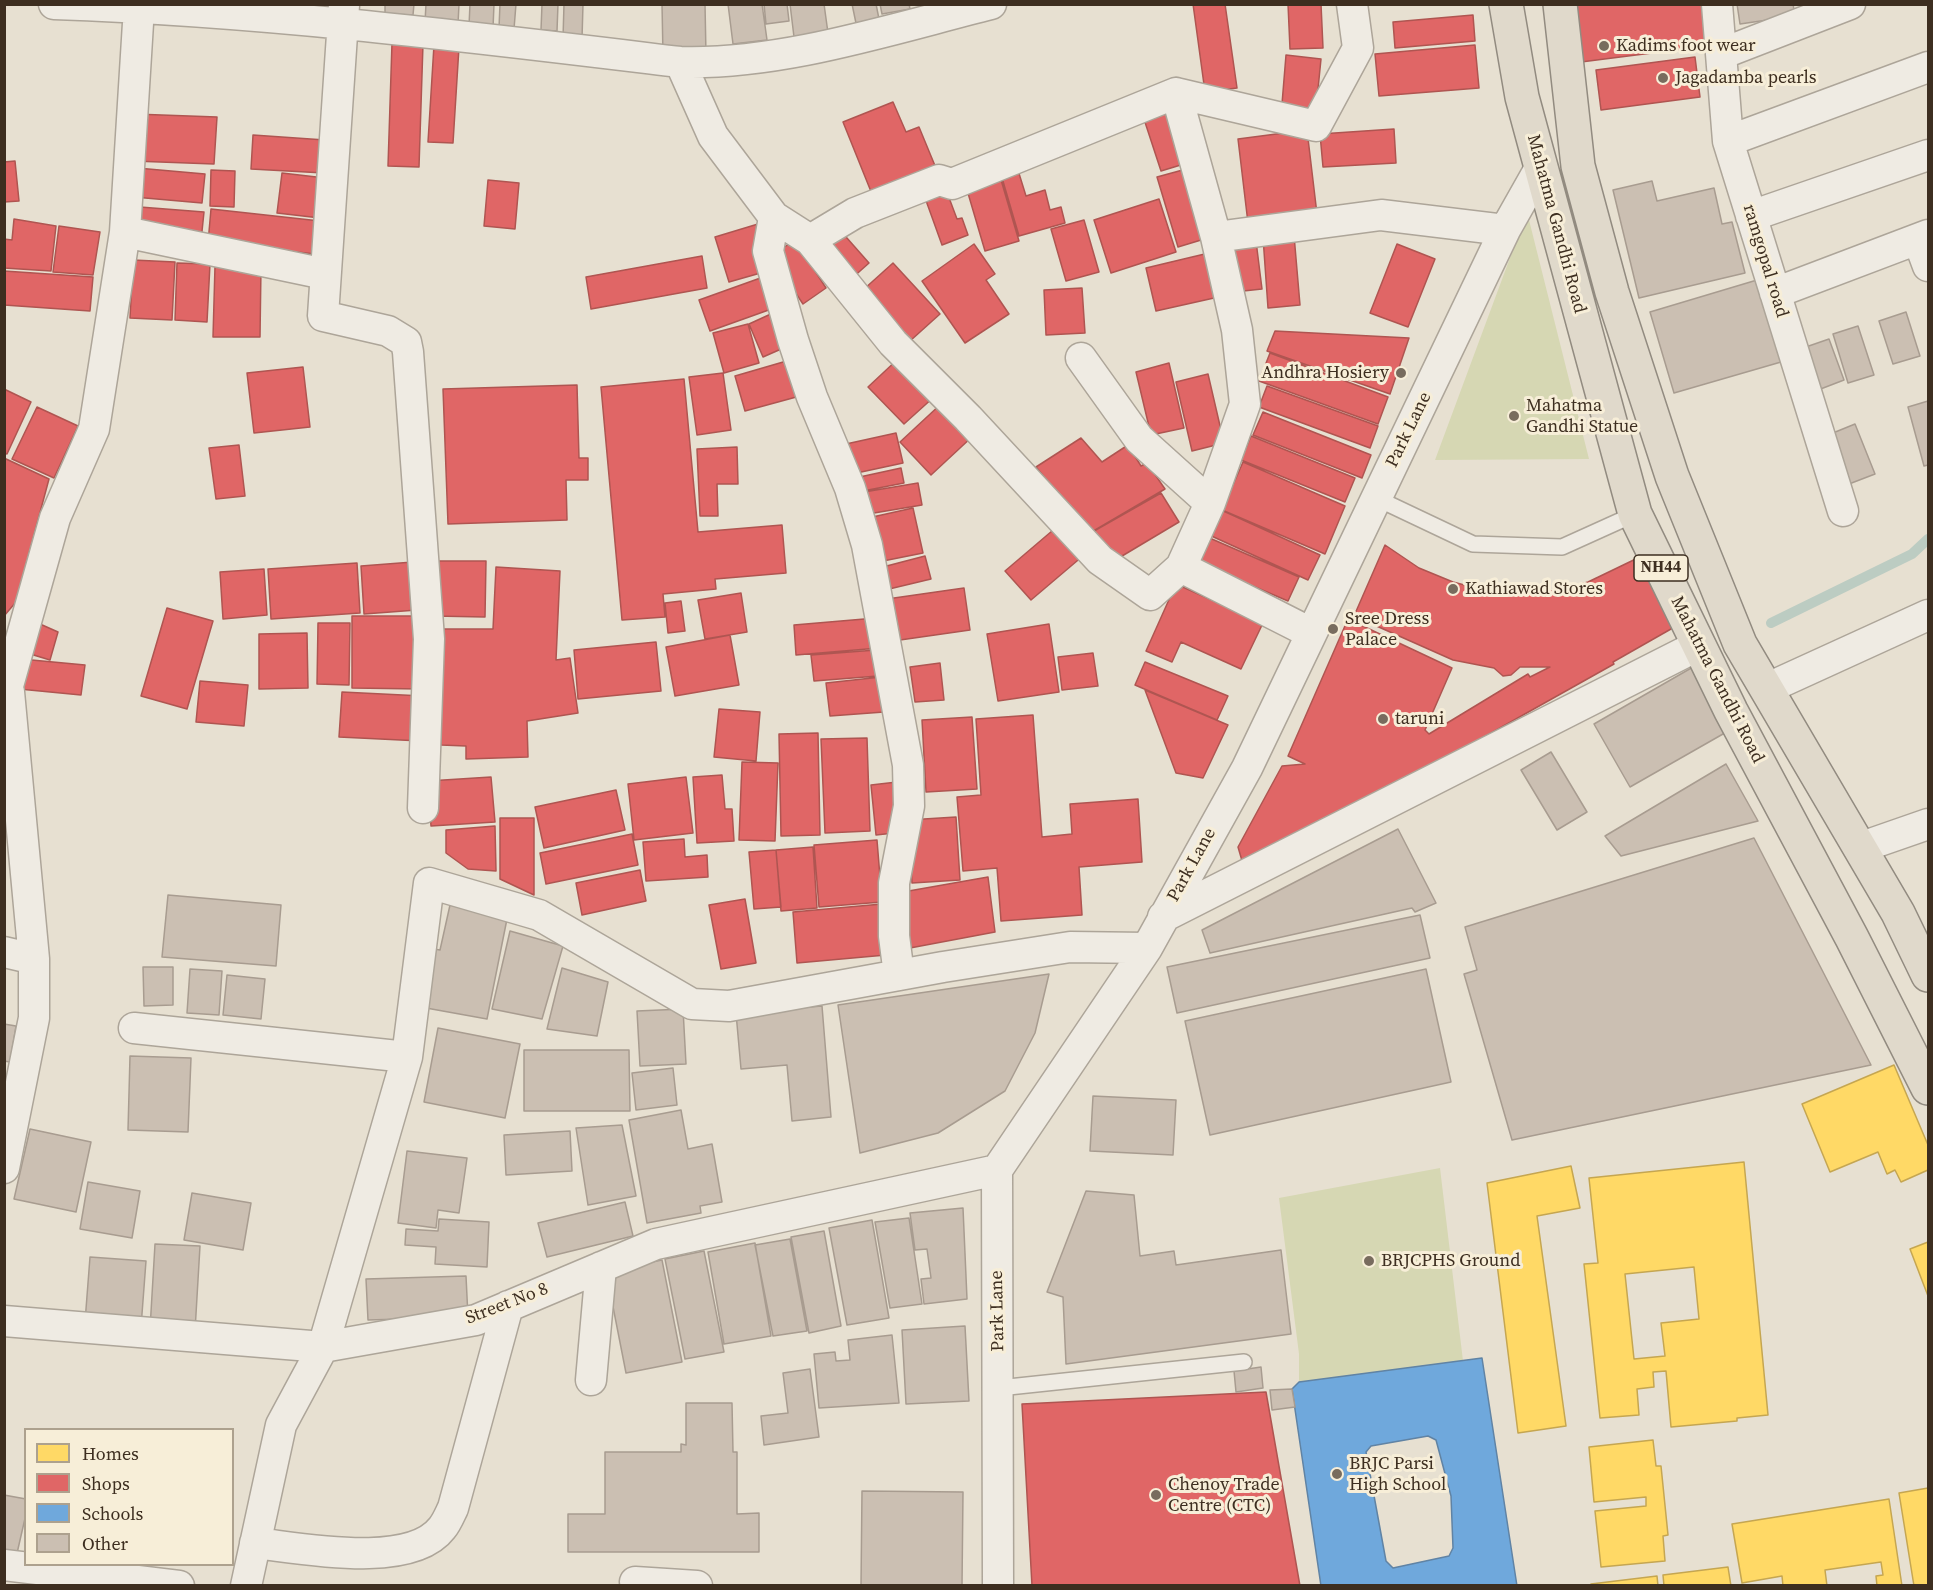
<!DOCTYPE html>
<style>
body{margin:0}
#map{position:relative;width:1933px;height:1590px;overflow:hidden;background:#e7e0d1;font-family:"Source Serif 4",serif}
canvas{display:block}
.frame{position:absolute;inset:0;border:6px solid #3d2e20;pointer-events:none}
.legend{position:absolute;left:24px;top:1428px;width:210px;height:138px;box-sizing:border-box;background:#f7eed8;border:2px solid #ada18e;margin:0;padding:8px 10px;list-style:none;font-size:18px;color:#3d2e20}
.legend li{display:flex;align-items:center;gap:12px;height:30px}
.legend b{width:30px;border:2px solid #ada18e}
</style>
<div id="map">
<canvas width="1933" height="1590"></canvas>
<div class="frame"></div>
<ul class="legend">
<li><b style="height:16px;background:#ffd966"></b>Homes</li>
<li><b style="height:16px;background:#e06666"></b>Shops</li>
<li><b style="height:16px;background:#6fa8dc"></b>Schools</li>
<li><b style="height:16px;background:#cbbfb2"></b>Other</li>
</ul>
</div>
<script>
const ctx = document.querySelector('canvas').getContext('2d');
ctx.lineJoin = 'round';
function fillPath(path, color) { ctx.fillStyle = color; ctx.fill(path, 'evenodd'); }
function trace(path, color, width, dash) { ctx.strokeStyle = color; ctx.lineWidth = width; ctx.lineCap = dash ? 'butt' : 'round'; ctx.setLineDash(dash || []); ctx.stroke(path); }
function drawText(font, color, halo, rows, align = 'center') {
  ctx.font = font + ' "Source Serif 4",serif'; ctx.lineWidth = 6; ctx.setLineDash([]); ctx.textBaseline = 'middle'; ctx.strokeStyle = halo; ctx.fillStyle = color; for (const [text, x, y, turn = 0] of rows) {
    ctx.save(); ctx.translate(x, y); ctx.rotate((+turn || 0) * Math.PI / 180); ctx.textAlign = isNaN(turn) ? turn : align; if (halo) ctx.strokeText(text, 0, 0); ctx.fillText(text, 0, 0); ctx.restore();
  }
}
const green = new Path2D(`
 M1527,212l62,247 -154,1z
 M1440,1168l23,193 -164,21v-28l-20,-156z`);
const homes = new Path2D(`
 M1894,1065l34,80v25l-27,12 -6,-12 -8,4 -9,-22 -48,20 -28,-68z
 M1744,1162l24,253 -31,3v3l-66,6 -5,-56 -13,1 1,15 -17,2 2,26 -39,3 -16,-154 14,-1 -9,-85zM1694,1267l5,52 -38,4 4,33 -31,3 -9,-85z
 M1571,1166l9,42 -43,8 29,210 -48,7 -31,-250z
 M1928,1242v54l-18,-47z
 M1653,1440l3,26h5l7,69 -5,1 2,25 -64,6 -6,-56 51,-5v-9l-52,5 -5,-55z
 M1928,1488v98h-14l-15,-93z
 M1889,1499l13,87h-25l-1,-10 7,-1 -2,-13 -56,8 2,16h-44l-1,-10 -40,7 -10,-59z
 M1728,1567l3,19h-67l-1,-11z
 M1657,1576l1,10h-66l-1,-2z`);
const shops = new Path2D(`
 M1193,4h32l12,84 -32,4z
 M1288,4h33l2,44 -33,1z
 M1573,4h129l5,42 -126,16z
 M1473,15l2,26 -80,7 -2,-26z
 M392,43l31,1 -4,123 -31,-1z
 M434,45l25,2 -6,96 -25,-1z
 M1475,45l4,43 -100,8 -4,-42z
 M1286,55l35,4 -6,60 -34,-3z
 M1695,57l5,40 -99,13 -5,-40z
 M893,102l13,30 13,-5 19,46 -64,26 -31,-77z
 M1165,103l19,61 -23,7 -20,-61z
 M134,114l83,3 -3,47 -81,-3z
 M1394,129l2,34 -73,4 -3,-33z
 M1307,130l10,84 -69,9 -10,-84z
 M253,135l72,5 -1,33 -73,-4z
 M15,161l4,40 -15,1v-40z
 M1017,167l9,29 19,-6 5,20 11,-3 4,16 -46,13 -19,-65z
 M137,168l68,6 -3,29 -68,-6z
 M1190,168l21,69 -33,10 -21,-70z
 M211,170l24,1 -1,36 -24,-1z
 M282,173l43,5 -5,40 -43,-5z
 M999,173l20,68 -34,10 -20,-68z
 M488,180l31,3 -4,46 -31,-3z
 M945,187l12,32 5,-1 6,17 -26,10 -18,-50z
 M1159,199l17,53 -65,21 -17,-53z
 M140,207l64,5 -3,29 -64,-6z
 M211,209l109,12 -4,33 -108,-11z
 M14,219l42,7 -5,45 -47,-3v-29l8,1z
 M1084,220l15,52 -33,9 -15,-52z
 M758,224l13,46 -42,12 -14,-45z
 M59,226l41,6 -7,43 -40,-3z
 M839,229l30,34 -19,17 -31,-34z
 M1294,235l6,70 -32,3 -5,-71z
 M795,240l31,48 -23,16 -32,-48z
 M1256,241l6,48 -28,3 -6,-48z
 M974,244l21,30 -9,6 23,34 -44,29 -43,-62z
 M1397,244l38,15 -27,68 -38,-14z
 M1213,252l10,44 -67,15 -10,-43z
 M702,256l5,32 -116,21 -5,-32z
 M133,260l42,2 -3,58 -42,-2z
 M177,263l33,1 -3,58 -32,-2z
 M893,263l47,51 -30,27 -47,-51z
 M215,266l46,1 -1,70h-47z
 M4,271l89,6 -3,34 -86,-6z
 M766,276l11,31 -67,24 -11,-31z
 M1082,288l3,45 -39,2 -2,-45z
 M773,313l15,33 -25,11 -14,-33z
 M748,324l11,39 -35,10 -11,-40z
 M1275,331l134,7 -19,56 -123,-43z
 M1270,353l118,44 -10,27 -119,-43z
 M899,358l36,38 -31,28 -36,-37z
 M790,360l10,36 -55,15 -10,-35z
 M1169,363l15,65 -33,7 -15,-63z
 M303,367l7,60 -56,6 -7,-60z
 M723,373l8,57 -34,5 -8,-58z
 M1208,374l16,69 -32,8 -16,-69z
 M684,379l14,153 84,-7 4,48 -71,6 1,10 -53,5 2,23 -43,3 -21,-233z
 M577,385l2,73h9v22h-22l1,40 -119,4 -5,-135z
 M1267,386l111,40 -8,22 -111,-41z
 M4,389l27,13 -24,52 -3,-1z
 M942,403l32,32 -43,40 -31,-33z
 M37,407l41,19 -24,52 -42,-19z
 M1263,412l108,43 -9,23 -109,-43z
 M896,433l7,30 -51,11 -6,-30z
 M1251,436l104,42 -10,24 -104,-42z
 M1081,438l21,24 26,-17 13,21 6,-3 18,26 -75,44 -54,-66z
 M239,445l6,51 -29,3 -7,-51z
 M737,447l1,37h-21l1,32h-18l-3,-67z
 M4,458l45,21 -33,123 -12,14z
 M1243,462l102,44 -20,48 -103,-44z
 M901,468l3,15 -46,9 -3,-14z
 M918,483l4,22 -60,10 -4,-22z
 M1161,493l18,29 -67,40 -18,-31z
 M913,508l10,45 -45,9 -10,-44z
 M1219,509l101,46 -12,25 -101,-46z
 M1059,525l25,30 -53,45 -26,-29z
 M1205,536l94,41 -11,24 -94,-40z
 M1385,545l34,23 34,14 23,6 45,3h35l32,-9 56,-27 34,70 -65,37 1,2 -369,207 -7,-24 44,-81 23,-2 -17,-8 60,-137 104,49 -27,62 4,4 99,-60 2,3 20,-10h-30l-9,8 -8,1 -9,-8 -41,-8 -99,-44z
 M925,556l6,23 -46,11 -6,-22z
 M435,561h51l-1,56 -51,-1z
 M413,562l4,48 -53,4 -3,-48z
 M357,563l3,50 -89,6 -3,-50z
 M496,567l64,4 -4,89 14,-2 8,55 -51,8 1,36 -62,2v-13l-25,-1 1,-116h51z
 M264,569l3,46 -44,4 -3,-47z
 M1176,584l87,39 -22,46 -60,-27 -9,20 -26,-11z
 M964,588l6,42 -77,11 -6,-42z
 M741,593l6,39 -42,7 -7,-39z
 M681,601l4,30 -17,2 -3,-30z
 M167,608l46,13 -26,88 -46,-13z
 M352,616h70l-1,73 -69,-1z
 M876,618l3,30 -83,7 -2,-30z
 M318,623h32l-1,62 -32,-1z
 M40,624l18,8 -8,28 -23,-7z
 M1049,624l10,68 -61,9 -11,-67z
 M307,633l1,55 -49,1v-55z
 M730,635l9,50 -64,11 -9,-49z
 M656,642l5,49 -83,8 -4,-49z
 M876,650l2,26 -64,5 -3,-26z
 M1093,653l5,33 -36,4 -4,-33z
 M21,659l64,6 -4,30 -62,-6z
 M1145,662l83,34 -11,24 -82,-35z
 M940,663l4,37 -29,2 -5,-35z
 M881,677l3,35 -54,4 -4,-33z
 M200,681l48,4 -4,41 -48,-4z
 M1145,690l83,35 -25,53 -27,-5z
 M342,692l81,4 -2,45 -82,-4z
 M719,709l41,3 -4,49 -42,-4z
 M1033,715l9,122 30,-3 -2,-30 68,-5 4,63 -63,5 3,48 -81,6 -4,-53 -34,3 -6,-74 24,-2 -5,-76z
 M972,717l5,72 -51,3 -4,-72z
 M818,733l2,102 -39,1 -2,-102z
 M867,738l3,93 -45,2 -4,-94z
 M742,762l36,1 -3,78 -36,-1z
 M722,775l3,34h7l2,32 -37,2 -4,-66z
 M491,777l4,45 -64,4 -3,-45z
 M686,777l7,56 -59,7 -6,-56z
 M897,782l6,50 -27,3 -5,-50z
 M616,790l9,40 -81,18 -9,-41z
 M956,817l4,63 -48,3 -4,-63z
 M500,818h34v77l-34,-16z
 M495,826l1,45 -28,-2 -22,-16v-23z
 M632,834l6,31 -92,19 -6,-31z
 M684,839l1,18 22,-2 1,22 -62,4 -3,-39z
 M877,840l5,62 -63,5 -5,-62z
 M813,847l4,61 -36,3 -5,-61z
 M776,850l5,57 -27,2 -5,-57z
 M640,870l6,31 -64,14 -6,-32z
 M988,877l7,55 -85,16 -7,-56z
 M745,899l11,64 -35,6 -12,-64z
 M882,904l4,51 -89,8 -4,-51z
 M1266,1392l34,194h-268l-10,-182z`);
const schools = new Path2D(`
 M1482,1358l35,228h-196l-29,-197 7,-7zM1428,1436l8,4 15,56 2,52 -4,8 -56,12 -7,-7 -20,-109 5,-6z`);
const stream = new Path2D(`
 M1771,623l141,-69 16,-15`);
const building = new Path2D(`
 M385,4h29l-1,11 -28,-1z
 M426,4h33l-1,20 -33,-2z
 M470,4h24l-1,24 -24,-2z
 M500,4h16l-2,25 -15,-1z
 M542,4h16l-1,27 -16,-1z
 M564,4h19l-1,35 -19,-1z
 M662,4h43l1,51 -43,1z
 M728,4h34l5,36 -34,4z
 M764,4h23l2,17 -23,3z
 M790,4h34l4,29 -34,4z
 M852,4h24l4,20 -23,4z
 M880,4h29l1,5 -28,5z
 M1737,4h56l2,12 -55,8z
 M1652,181l5,20 57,-13 8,36 10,-2 13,51 -106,25 -26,-108z
 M1757,280l24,82 -107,31 -24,-81z
 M1906,312l14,44 -27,8 -14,-43z
 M1858,326l16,49 -26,8 -15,-49z
 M1829,339l15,41 -26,10 -15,-42z
 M1928,401v64l-4,1 -16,-59z
 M1855,424l20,50 -26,10 -21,-49z
 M1693,667l37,63 -100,57 -36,-63z
 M1551,752l36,60 -30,18 -36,-60z
 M1726,764l32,57 -137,35 -16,-20z
 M1398,829l38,74 -21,9 -3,-4 -202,45 -8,-23z
 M1754,838l117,227 -359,75 -48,-166 13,-4 -12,-43z
 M168,895l113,10 -5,61 -114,-9z
 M450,905l57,14 -20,100 -72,-13 13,-58 12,2z
 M1420,915l10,43 -253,55 -10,-46z
 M510,931l53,15 -21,73 -50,-10z
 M143,967h30v38l-29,1z
 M562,968l46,14 -11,54 -50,-7z
 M190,969l32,2 -3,44 -32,-2z
 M1426,969l25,113 -241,53 -25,-114z
 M1049,974l-14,59 -30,58 -67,42 -78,20 -22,-148z
 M227,975l38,4 -4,40 -38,-4z
 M822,1006l9,111 -39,4 -5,-56 -46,4 -5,-56z
 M683,1009l3,55 -46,2 -3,-55z
 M4,1024l12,2 -6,36 -6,-1z
 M438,1028l82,16 -15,74 -81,-16z
 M524,1050h105l1,61h-106z
 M130,1056l61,2 -3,74 -60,-2z
 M673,1068l4,37 -41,5 -4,-37z
 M1093,1096l83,4 -3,55 -83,-4z
 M681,1110l7,39 24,-5 10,58 -22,4 1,7 -54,10 -18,-103z
 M622,1125l14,71 -48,9 -12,-77z
 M30,1129l61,13 -15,70 -62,-13z
 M570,1131l2,40 -66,4 -2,-40z
 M407,1151l60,7 -8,55 -21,-3 -2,18 -38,-5z
 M88,1182l52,9 -8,47 -52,-9z
 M1086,1191l48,4 6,61 34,-5 2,14 105,-15 10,84 -225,30 -3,-67 -16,-5z
 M192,1193l59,10 -8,47 -59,-10z
 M625,1202l8,34 -86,21 -9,-34z
 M963,1208l4,91 -43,5 -3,-25 10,-1 -4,-29 -12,1 -5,-37z
 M909,1218l13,86 -32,4 -15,-86z
 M439,1219l50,3 -2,45 -52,-3 1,-17 -31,-2 1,-16 32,2z
 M872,1220l17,98 -42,7 -18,-97z
 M824,1231l17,95 -32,7 -18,-96z
 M790,1239l17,92 -34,5 -18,-91z
 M755,1243l16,93 -47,8 -16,-92z
 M155,1244l45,2 -5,85 -45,-2z
 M704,1251l20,101 -39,7 -20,-100z
 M90,1257l56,4 -5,66 -56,-5z
 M662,1260l20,102 -56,11 -20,-102z
 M466,1276l2,41 -100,3 -2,-41z
 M965,1326l4,75 -63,3 -4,-74z
 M892,1335l7,68 -80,5 -5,-54 21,-2 1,9 14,-1 -2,-20z
 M1261,1367l2,21 -27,4 -2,-21z
 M810,1369l9,68 -55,8 -3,-29 27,-3 -5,-40z
 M1292,1389l3,18 -23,3 -2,-20z
 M686,1403h46l1,49h4v62l22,-1v39h-191v-38h37v-62h76v-8l5,1z
 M862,1491l101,1 -1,94h-101z
 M4,1495l22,4v15l-11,48 -11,-2z`);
const service = new Path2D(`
 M1376,498l97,46 89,3 73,-33
 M999,1388l245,-26`);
const minor = new Path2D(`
 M54,4c210,7 418,33 626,58 102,3 211,-33 311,-58
 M1717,4l11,137 115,370
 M344,5l-21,311 65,15 18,11 2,10 21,287 -6,169
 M1721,54l129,-50
 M680,62l33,74 61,81 -6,34 25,89 19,57 38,91 17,57 41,220 1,41 -15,77v53l5,39
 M1728,141l200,-74
 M1751,216l177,-61
 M774,217l36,23 83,103 75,75 132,142 50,35 31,-28 29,-64 35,-99 -8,-74 -21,-93 -40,-144
 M125,232l200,42
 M1216,237l165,-22 124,15
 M1918,239l10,27
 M810,240l45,-27 84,-33 13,4 224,-91 140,33 42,-78 -6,-44
 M1775,293l153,-58
 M1081,358l58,81 71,64
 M1181,567l130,66
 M1768,688l160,-73
 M9,692l25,267
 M4,700l51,-182 39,-89 31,-197 14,-225
 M1859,848l69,-24
 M1163,917l536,-272
 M4,952l30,7v59l-30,150
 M134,1028l273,29
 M4,1321l319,26 153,-27 180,-76 341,-74
 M591,1380l10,-113
 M255,1543c46,5 155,27 187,-15 5,-6 8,-14 11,-20l55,-202
 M4,1565l175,21
 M635,1582l62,4
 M246,1586l35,-161 42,-78 84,-290 22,-174 110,32 153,89 37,2 214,-39 127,-20 77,1
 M998,1586l-1,-416 150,-222 100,-180 258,-538 35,-62`);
const trunk = new Path2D(`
 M1506,4l16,93 113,417 96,197 121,227 76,150
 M1560,4l18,162 34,126 60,184 68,168 158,269 30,62`);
const markers = [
 [1604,46,6,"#786c5e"],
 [1663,78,6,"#786c5e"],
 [1401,373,6,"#786c5e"],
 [1514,416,6,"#786c5e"],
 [1453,589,6,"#786c5e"],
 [1333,629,6,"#786c5e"],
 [1383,719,6,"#786c5e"],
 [1369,1261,6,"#786c5e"],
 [1337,1474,6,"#786c5e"],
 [1156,1495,6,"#786c5e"]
];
const shields = [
 [1661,568,54]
];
const shieldNames = [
 ["NH44",1661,568]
];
const poiNames = [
 ["Kadims foot wear",1616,46],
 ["Jagadamba pearls",1675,78],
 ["Andhra Hosiery",1389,373,"right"],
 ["Mahatma",1526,406],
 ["Gandhi Statue",1526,427],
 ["Kathiawad Stores",1465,589],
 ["Sree Dress",1345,619],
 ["Palace",1345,640],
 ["taruni",1395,719],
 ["BRJCPHS Ground",1381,1261],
 ["BRJC Parsi",1349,1464],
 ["High School",1349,1485],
 ["Chenoy Trade",1168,1485],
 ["Centre (CTC)",1168,1506]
];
const streetNames = [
 ["Mahatma Gandhi Road",1556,224,75],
 ["ramgopal road",1765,261,73],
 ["Park Lane",1409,430,-64],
 ["Mahatma Gandhi Road",1717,680,63],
 ["Park Lane",1192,865,-61],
 ["Street No 8",507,1304,-21],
 ["Park Lane",998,1311,-91]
];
fillPath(green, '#d6d7b3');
fillPath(homes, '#ffd966');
trace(homes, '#c5a651', 1.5);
fillPath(shops, '#e06666');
trace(shops, '#af5551', 1.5);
fillPath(schools, '#6fa8dc');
trace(schools, '#6083a4', 1.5);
trace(stream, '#bcccc2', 10);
fillPath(building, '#cbbfb2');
trace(building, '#a89c90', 1.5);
trace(service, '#ada599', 18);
trace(minor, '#ada599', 33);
trace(trunk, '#928b80', 36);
trace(service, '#efebe3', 15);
trace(minor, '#efebe3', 30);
trace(trunk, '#e0d9cb', 33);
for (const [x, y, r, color] of markers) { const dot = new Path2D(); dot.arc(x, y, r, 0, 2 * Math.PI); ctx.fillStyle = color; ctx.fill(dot); trace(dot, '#f7eed8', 2); }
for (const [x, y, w] of shields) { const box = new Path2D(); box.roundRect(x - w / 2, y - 13, w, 26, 4.5); ctx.fillStyle = '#f7eed8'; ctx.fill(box); trace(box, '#3d2e20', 1.5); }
drawText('bold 16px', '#3d2e20', null, shieldNames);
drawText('18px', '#3d2e20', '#f7eed8', poiNames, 'left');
drawText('18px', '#3d2e20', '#f7eed8', streetNames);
</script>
